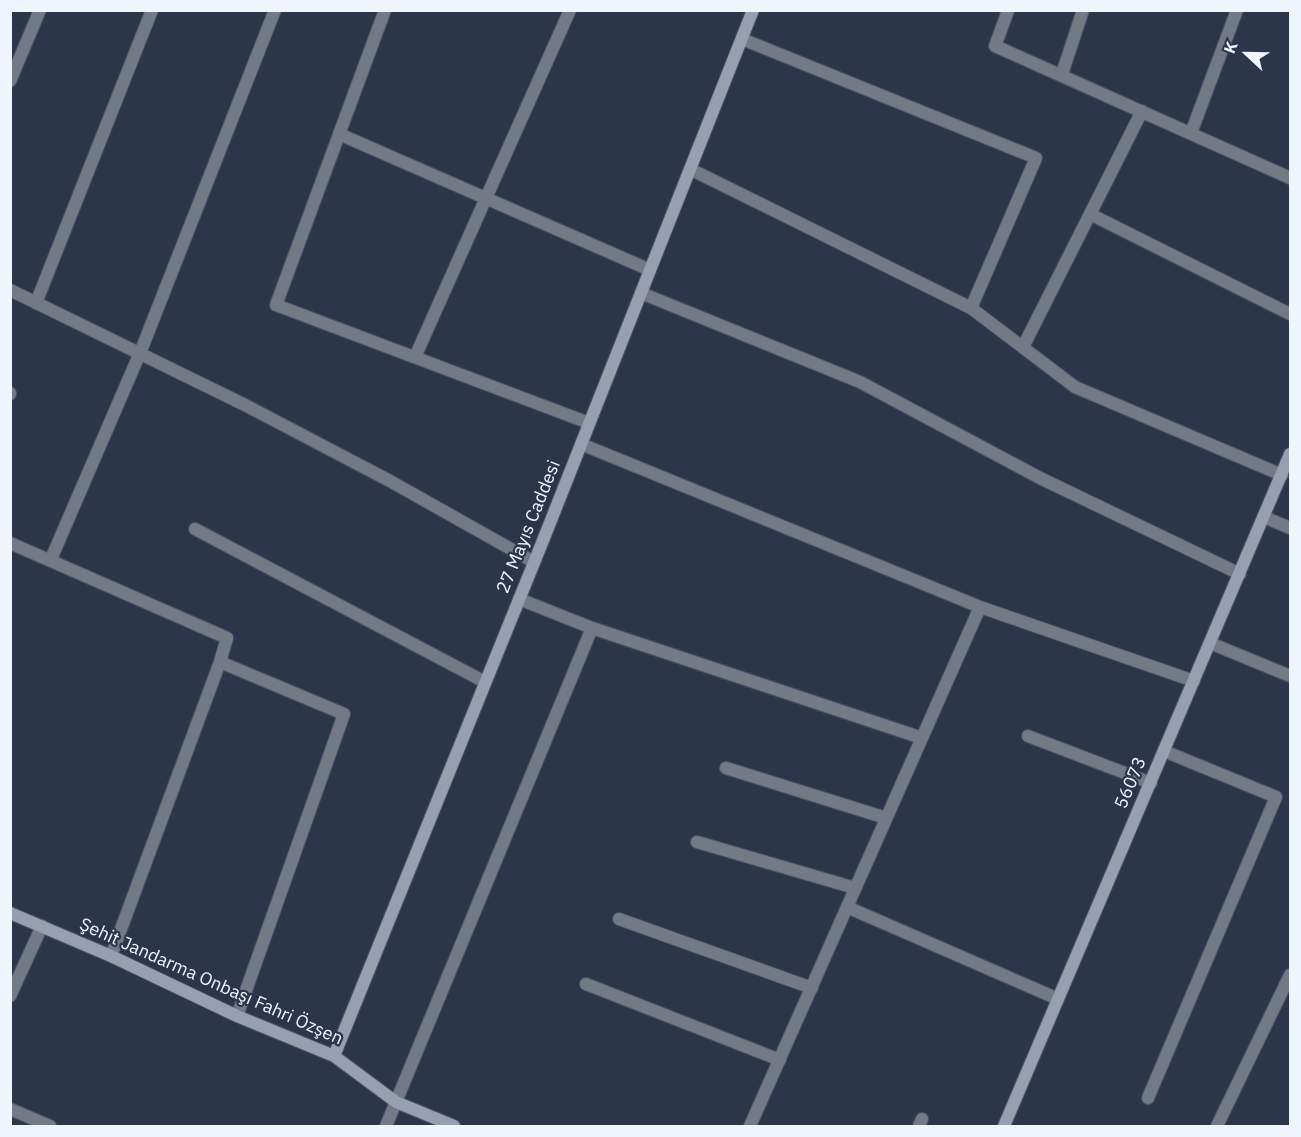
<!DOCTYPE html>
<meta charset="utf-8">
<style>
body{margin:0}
#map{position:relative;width:1301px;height:1137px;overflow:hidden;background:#2b364b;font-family:"IBM Plex Sans",sans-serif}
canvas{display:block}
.frame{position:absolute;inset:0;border:12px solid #f0f5fd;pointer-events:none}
.north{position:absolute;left:1217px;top:24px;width:60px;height:60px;-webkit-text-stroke:4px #2b364b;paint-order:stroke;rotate:292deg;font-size:16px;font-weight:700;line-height:24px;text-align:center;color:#f0f5fd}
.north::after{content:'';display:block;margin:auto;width:21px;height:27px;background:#f0f5fd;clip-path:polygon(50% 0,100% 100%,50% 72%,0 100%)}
</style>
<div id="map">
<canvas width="1301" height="1137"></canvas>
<div class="frame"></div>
<div class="north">K</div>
</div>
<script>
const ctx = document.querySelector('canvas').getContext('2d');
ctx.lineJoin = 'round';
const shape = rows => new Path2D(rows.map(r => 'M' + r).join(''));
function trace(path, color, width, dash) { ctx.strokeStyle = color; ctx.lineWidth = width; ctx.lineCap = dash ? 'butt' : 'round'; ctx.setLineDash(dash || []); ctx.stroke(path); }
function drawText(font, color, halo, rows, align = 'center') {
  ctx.font = font + ' "IBM Plex Sans",sans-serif'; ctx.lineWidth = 4.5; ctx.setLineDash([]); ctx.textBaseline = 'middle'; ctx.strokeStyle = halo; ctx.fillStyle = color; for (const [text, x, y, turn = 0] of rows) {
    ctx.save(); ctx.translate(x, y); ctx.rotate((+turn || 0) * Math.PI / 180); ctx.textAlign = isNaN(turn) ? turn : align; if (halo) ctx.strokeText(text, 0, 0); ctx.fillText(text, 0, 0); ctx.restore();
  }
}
const street = shape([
 [385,10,276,305,589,423],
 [1006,10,1008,11,995,46,1290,178],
 [742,39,1036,158,971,308],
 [1062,74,1083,10],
 [10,81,40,10],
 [1191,133,1237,10],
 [339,134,650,270],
 [690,169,971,308,1075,387,1282,475],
 [1090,214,1290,314],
 [10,290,245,405,390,481,534,562],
 [641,293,860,382,1040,478,1240,574],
 [36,303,152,10],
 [1023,347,1142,111],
 [415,357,570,10],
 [10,393,10,394],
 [581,444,980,607,1194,681],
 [1264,517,1290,528],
 [195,529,485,682],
 [10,543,227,638,220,662,111,956],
 [51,559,140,353,275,10],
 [519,599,592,628,922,738],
 [1210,643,1290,676],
 [220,662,344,714,237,1016],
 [1028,736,1151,783],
 [726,768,886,818],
 [697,842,855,888],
 [847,907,1058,999],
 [619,919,812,988],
 [586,984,780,1060],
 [10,996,42,926],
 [1148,1098,1276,797,1164,751],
 [10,1109,50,1126],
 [386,1126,592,628],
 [750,1126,980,607],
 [919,1126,922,1119],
 [1217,1126,1290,975]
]);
const secondary = shape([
 [10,913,111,956,237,1016,334,1056,396,1102,454,1126],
 [334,1056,542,543,753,10],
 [1004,1126,1290,454]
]);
trace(street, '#4b5567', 14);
trace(secondary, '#4b5567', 14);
trace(street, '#747a85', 12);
trace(secondary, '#96a0b1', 12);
drawText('18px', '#f0f5fd', '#2b364b', [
 ["27 Mayıs Caddesi",529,527,-68],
 ["56073",1131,783,-67],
 ["Şehit Jandarma Onbaşı Fahri Özşen",211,982,24]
]);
</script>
